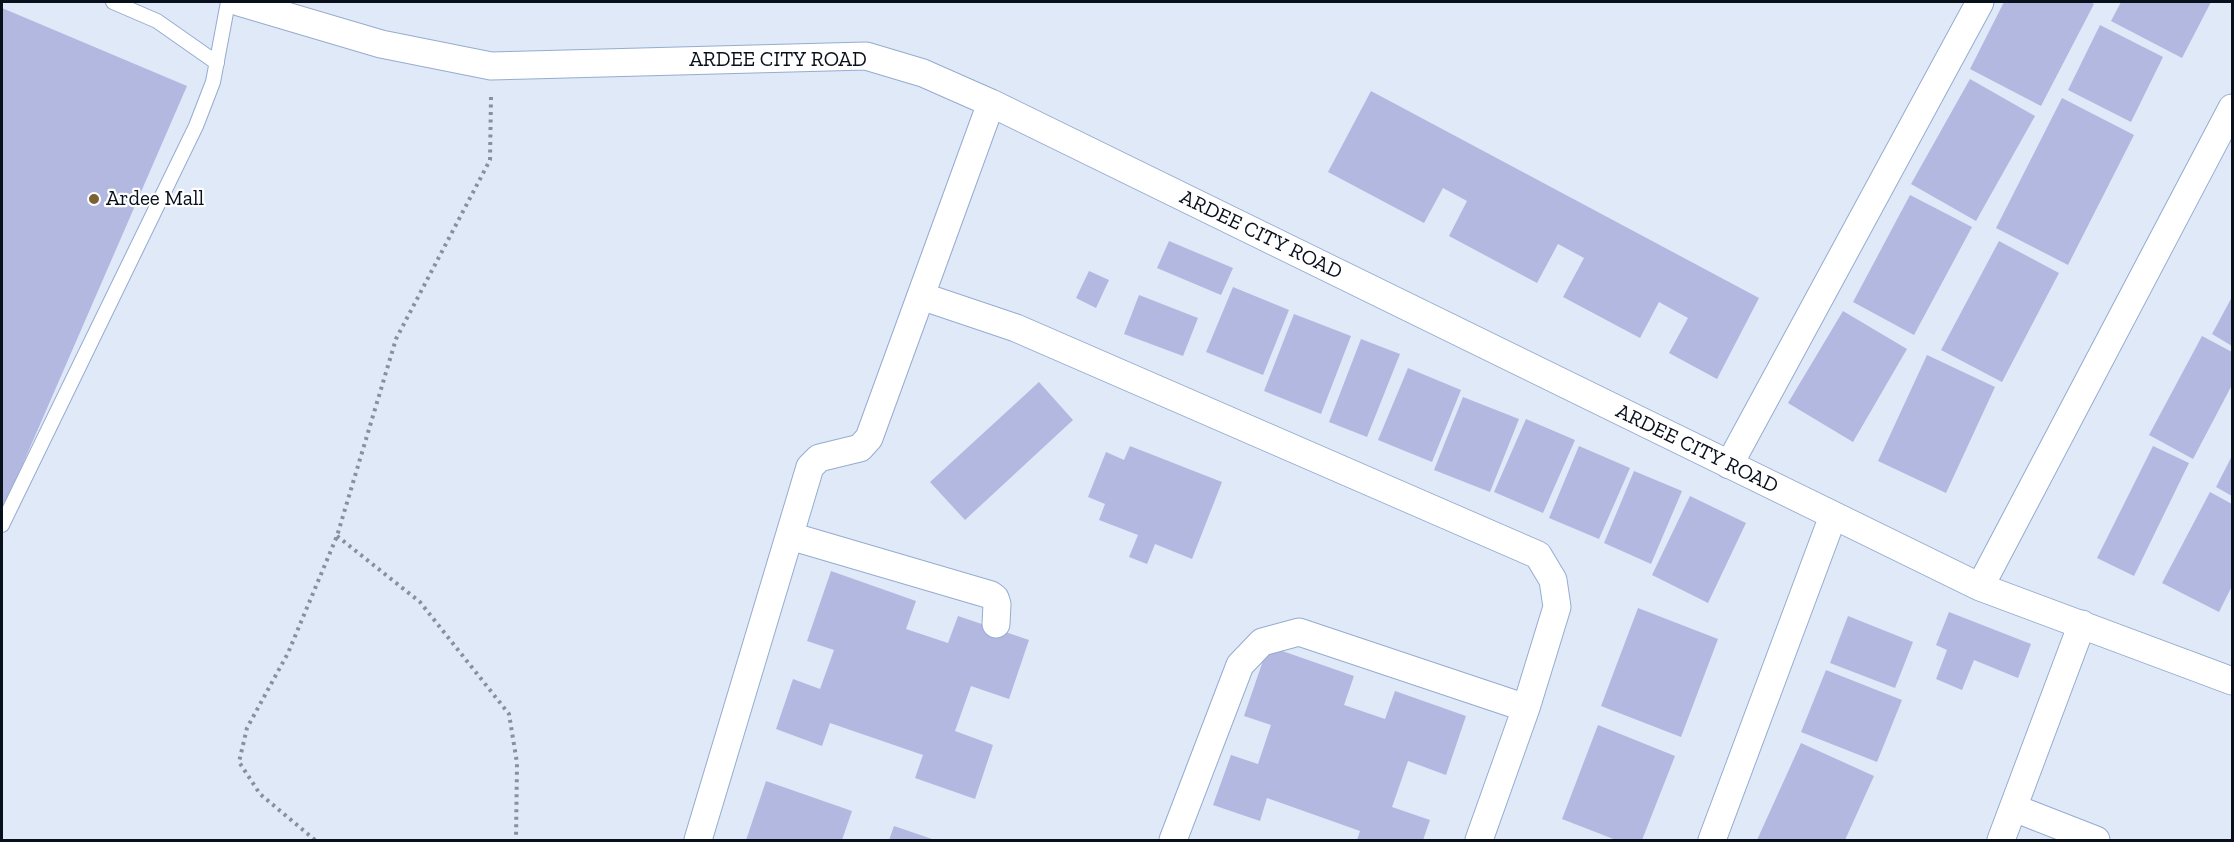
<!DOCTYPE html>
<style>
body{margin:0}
#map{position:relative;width:2234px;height:842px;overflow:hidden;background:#dfe9f8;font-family:"Zilla Slab",serif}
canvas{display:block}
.frame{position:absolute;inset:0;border:3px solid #08101c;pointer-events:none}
</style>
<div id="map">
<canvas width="2234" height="842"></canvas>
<div class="frame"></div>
</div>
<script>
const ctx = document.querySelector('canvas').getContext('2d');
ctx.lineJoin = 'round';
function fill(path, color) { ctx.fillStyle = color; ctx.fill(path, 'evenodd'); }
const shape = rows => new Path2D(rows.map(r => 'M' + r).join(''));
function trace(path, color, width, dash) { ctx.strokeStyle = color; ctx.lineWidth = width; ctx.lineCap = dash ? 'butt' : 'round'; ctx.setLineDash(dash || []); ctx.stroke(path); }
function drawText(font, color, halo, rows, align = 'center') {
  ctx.font = font + ' "Zilla Slab",serif'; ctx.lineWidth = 4.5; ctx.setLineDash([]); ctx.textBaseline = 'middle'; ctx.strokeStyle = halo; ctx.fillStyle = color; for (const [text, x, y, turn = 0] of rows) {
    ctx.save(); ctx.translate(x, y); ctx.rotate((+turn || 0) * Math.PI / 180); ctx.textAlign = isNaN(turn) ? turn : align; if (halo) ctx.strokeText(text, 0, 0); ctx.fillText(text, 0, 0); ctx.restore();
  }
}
fill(shape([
 [2004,2,2090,2,2094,4,2041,106,1970,69],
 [2121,2,2211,2,2182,58,2111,21],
 [2,8,187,86,2,512],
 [2100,25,2163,57,2131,122,2068,90],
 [1970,79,2035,116,1976,221,1911,184],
 [1371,91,1759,298,1717,379,1669,353,1688,318,1659,302,1640,338,1563,297,1584,258,1558,244,1537,283,1449,236,1467,201,1443,188,1424,223,1328,172],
 [2062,98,2134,135,2068,265,1996,228],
 [1910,195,1972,227,1914,335,1853,302],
 [1169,241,1233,268,1221,295,1157,268],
 [1999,241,2059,273,2002,382,1941,350],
 [1089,271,1109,280,1096,308,1076,298],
 [1233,287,1289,310,1263,375,1206,352],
 [1139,295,1198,318,1183,356,1124,334],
 [2232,297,2232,346,2212,334],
 [1843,311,1907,349,1853,442,1788,403],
 [1294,314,1351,336,1321,414,1264,391],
 [2202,336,2232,352,2232,385,2193,459,2149,435],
 [1361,339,1400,354,1367,437,1329,422],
 [1927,355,1995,387,1946,493,1878,461],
 [1408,368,1461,390,1432,462,1378,440],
 [1039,382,1073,420,965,520,930,482],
 [1463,397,1519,419,1490,492,1434,470],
 [1526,419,1575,440,1543,513,1494,492],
 [1130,446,1222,482,1192,559,1155,544,1147,564,1129,557,1138,535,1099,520,1105,504,1088,497,1106,452,1124,460],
 [1579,446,1630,468,1599,539,1549,518],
 [2153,446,2189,463,2134,576,2097,558],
 [2232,456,2232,496,2216,487],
 [1634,471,1682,491,1651,564,1604,543],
 [2210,492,2232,504,2232,586,2219,612,2162,583],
 [1690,496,1746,523,1708,603,1652,575],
 [831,571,916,601,906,629,948,643,958,616,1029,640,1009,699,971,686,955,731,993,745,975,799,915,778,923,755,830,723,822,746,776,729,793,679,820,689,834,650,807,641],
 [1638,608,1718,639,1681,737,1601,706],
 [1949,612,2031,644,2018,678,1974,660,1962,690,1936,679,1947,650,1936,645],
 [1848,616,1913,642,1895,688,1830,663],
 [1268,646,1354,676,1344,705,1385,719,1395,691,1466,716,1446,775,1408,761,1392,807,1430,820,1423,840,1357,840,1360,831,1267,798,1260,821,1213,805,1231,755,1258,764,1271,725,1244,716],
 [1826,670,1902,700,1877,762,1801,732],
 [1598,725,1675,756,1642,840,1616,840,1562,819],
 [1801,743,1874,776,1845,840,1757,840],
 [766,781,852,811,842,840,746,840],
 [894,826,935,840,889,840]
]), '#b3b8e1');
const lane = shape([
 [113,2,157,21,217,63],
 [2,525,196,126,213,82,228,2]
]);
const street = shape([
 [239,2,381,44,491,66,866,56,923,73,991,103,1980,587,2232,681],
 [921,296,1016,328,1538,555,1553,580,1557,607,1526,708,1479,840],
 [1729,465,1980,2],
 [790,536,991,595,995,598,997,604,996,624],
 [1980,587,2232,108],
 [2014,808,2096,840],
 [698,840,810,467,819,458,860,448,869,438,991,103],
 [1173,840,1240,665,1262,642,1299,632,1526,708],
 [1712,840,1833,516],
 [2001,840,2082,624]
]);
trace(lane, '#95acd0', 16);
trace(street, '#95acd0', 29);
trace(shape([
 [337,536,420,602,509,714,517,763,516,840],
 [315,840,260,794,239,762,247,728,288,653,337,536,396,339,490,160,491,97]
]), '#87909e', 4, [3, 4.5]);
trace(lane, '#fff', 14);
trace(street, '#fff', 27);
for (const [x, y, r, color] of [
 [94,199,6,"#7c6133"]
]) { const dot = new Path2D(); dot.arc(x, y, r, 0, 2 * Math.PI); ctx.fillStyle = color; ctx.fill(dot); trace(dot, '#fff', 2); }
drawText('21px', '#08101c', '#fff', [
 ["ARDEE CITY ROAD",778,60],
 ["ARDEE CITY ROAD",1261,235,26],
 ["ARDEE CITY ROAD",1697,449,26]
]);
drawText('21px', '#08101c', '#fff', [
 ["Ardee Mall",106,199]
], 'left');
</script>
